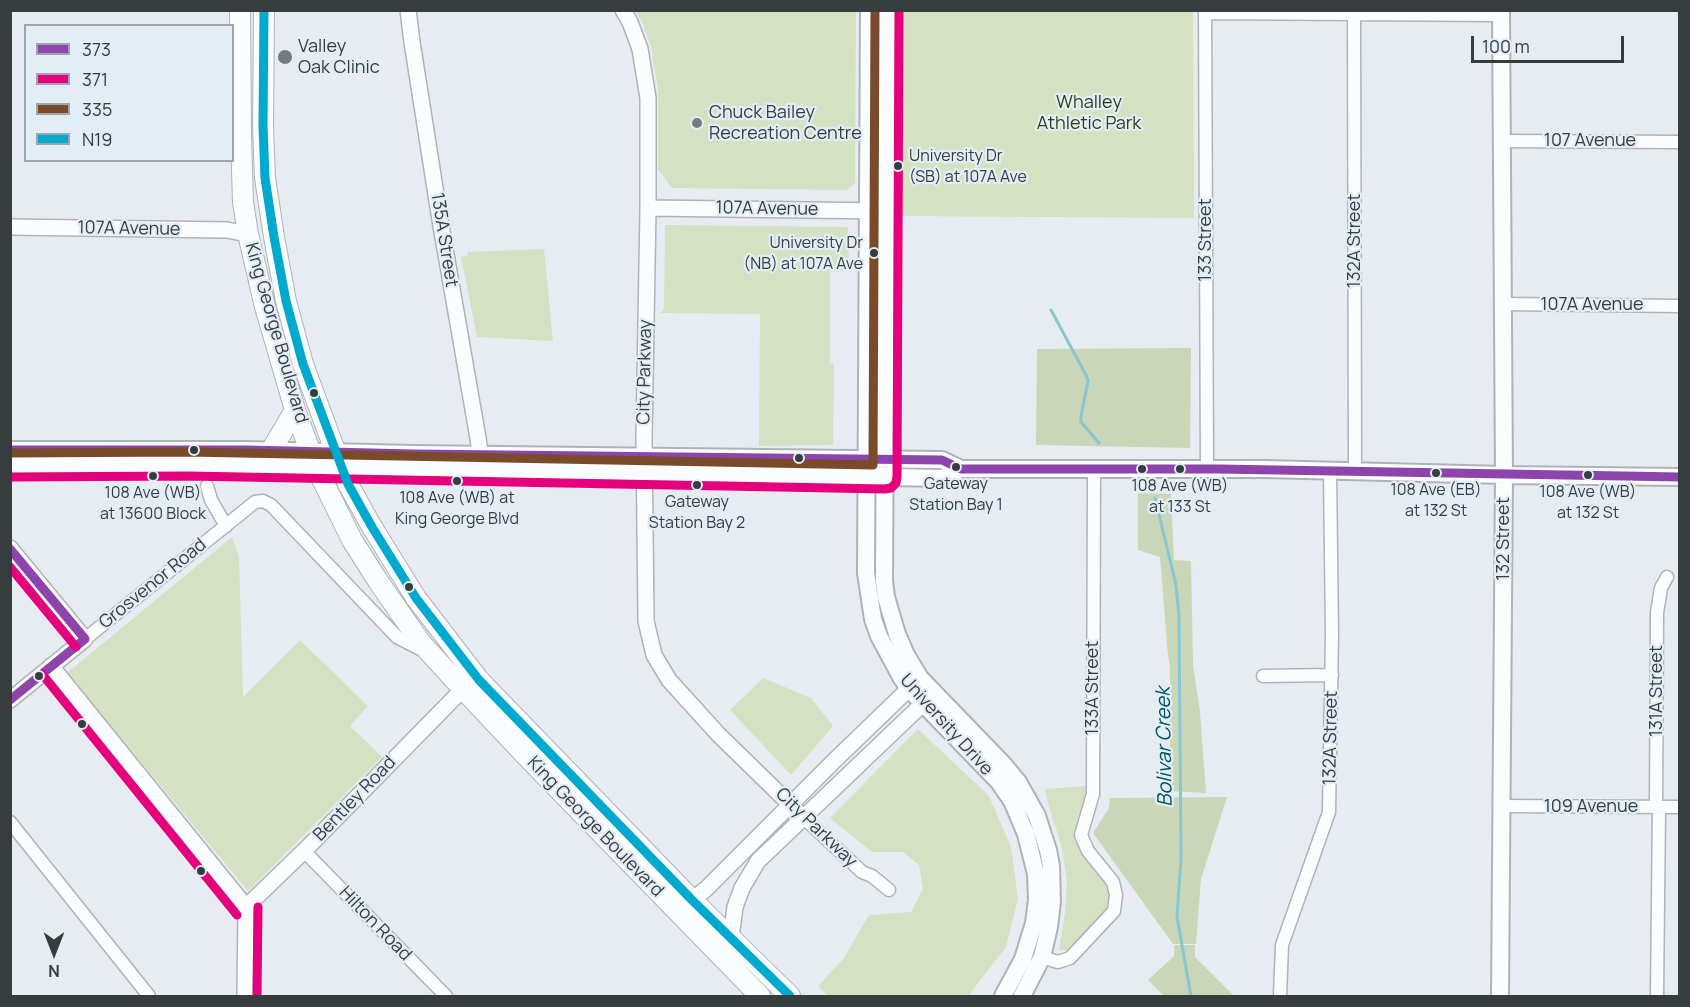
<!DOCTYPE html>
<style>
body{margin:0}
#map{position:relative;width:1690px;height:1007px;overflow:hidden;background:#e7ecf2;font-family:Manrope,sans-serif}
canvas{display:block}
.frame{position:absolute;inset:0;border:12px solid #373c3f;pointer-events:none}
.legend{position:absolute;left:24px;top:24px;width:210px;height:138px;box-sizing:border-box;background:#e2edf6;border:2px solid #9ea6ad;margin:0;padding:8px 10px;list-style:none;font-size:18px;color:#373c3f}
.legend li{display:flex;align-items:center;gap:12px;height:30px}
.legend b{width:30px;border:2px solid #9ea6ad}
.north{position:absolute;left:24px;top:923px;width:60px;height:60px;-webkit-text-stroke:4px #e2edf6;paint-order:stroke;rotate:180deg;font-size:16px;font-weight:700;line-height:24px;text-align:center;color:#373c3f}
.north::after{content:'';display:block;margin:auto;width:21px;height:27px;background:#373c3f;clip-path:polygon(50% 0,100% 100%,50% 72%,0 100%)}
.scale{position:absolute;left:1471px;top:36px;width:153px;height:27px;box-sizing:border-box;border:3px solid #373c3f;border-top:0;padding-left:8px;font-size:18px;line-height:21px;white-space:nowrap;color:#373c3f;-webkit-text-stroke:4px #e2edf6;paint-order:stroke}
</style>
<div id="map">
<canvas width="1690" height="1007"></canvas>
<div class="frame"></div>
<ul class="legend">
<li><b style="height:8px;background:#8e44ad"></b>373</li>
<li><b style="height:8px;background:#e5007d"></b>371</li>
<li><b style="height:8px;background:#7a4b2a"></b>335</li>
<li><b style="height:8px;background:#00a9ce"></b>N19</li>
</ul>
<div class="north">N</div>
<div class="scale">100 m</div>
</div>
<script>
const ctx = document.querySelector('canvas').getContext('2d');
ctx.lineJoin = 'round';
function fill(path, color) { ctx.fillStyle = color; ctx.fill(path, 'evenodd'); }
const shape = rows => new Path2D(rows.map(r => 'M' + r).join(''));
function trace(path, color, width, dash) { ctx.strokeStyle = color; ctx.lineWidth = width; ctx.lineCap = dash ? 'butt' : 'round'; ctx.setLineDash(dash || []); ctx.stroke(path); }
function drawText(font, color, halo, rows, align = 'center') {
  ctx.font = font + ' Manrope,sans-serif'; ctx.lineWidth = 4.5; ctx.setLineDash([]); ctx.textBaseline = 'middle'; ctx.strokeStyle = halo; ctx.fillStyle = color; for (const [text, x, y, turn = 0] of rows) {
    ctx.save(); ctx.translate(x, y); ctx.rotate((+turn || 0) * Math.PI / 180); ctx.textAlign = isNaN(turn) ? turn : align; if (halo) ctx.strokeText(text, 0, 0); ctx.fillText(text, 0, 0); ctx.restore();
  }
}
fill(shape([
 [636,11,856,11,855,183,847,190,672,188,658,169,658,89,651,47,642,22],
 [899,11,1193,11,1194,218,898,216],
 [665,225,848,227,849,271,830,272,830,363,834,364,833,445,759,446,760,314,661,313,664,308],
 [544,249,553,341,477,337,461,256,468,256,467,252],
 [232,537,239,557,243,697,300,640,368,706,350,726,382,757,248,891,67,673],
 [763,678,811,698,833,726,791,775,730,710],
 [918,729,989,796,1011,847,1018,899,1006,947,968,996,828,996,818,986,844,958,869,915,911,912,923,889,919,865,903,852,872,852,830,818],
 [1085,786,1088,790,1077,820,1074,840,1112,890,1110,910,1070,950,1059,950,1065,913,1067,881,1061,844,1049,807,1045,789]
]), '#d4e1c2');
fill(shape([
 [1191,348,1190,448,1036,445,1037,349],
 [1138,493,1171,494,1174,560,1191,561,1193,665,1200,712,1206,793,1170,791,1170,667,1168,656,1160,557,1138,550],
 [1227,797,1201,879,1196,944,1173,944,1093,833,1109,808,1110,798],
 [1174,945,1195,945,1195,957,1234,996,1164,996,1148,980,1174,956]
]), '#c9d7b8');
trace(shape([
 [1051,310,1086,375,1088,381,1081,416,1081,422,1099,443],
 [1155,498,1176,585,1179,616,1181,858,1177,917,1191,996]
]), '#88c6d0', 3);
const minor = shape([
 [1205,10,1207,469],
 [1354,10,1355,471],
 [1205,13,1501,15],
 [1502,141,1680,142],
 [1504,304,1680,306],
 [207,486,211,500,226,526],
 [85,639,255,502,263,501,271,505,397,637,424,651],
 [1263,676,1332,675],
 [1502,806,1680,807],
 [1656,807,1657,613,1661,588,1667,577],
 [804,818,862,872,872,876,889,890],
 [10,822,149,996],
 [304,851,446,996],
 [1042,957,1058,962,1070,958,1114,911,1116,895,1113,882,1088,851,1081,835,1093,794,1094,469],
 [1280,996,1282,945,1329,812,1332,634,1330,471],
 [1657,996,1659,807]
]);
const tertiary = shape([
 [408,10,412,42,440,220,478,438,482,467],
 [623,10,630,22,640,49,648,98,648,208,644,438,646,621,654,655,669,680,718,734,804,818],
 [648,208,886,211],
 [10,227,227,230,248,234],
 [10,548,85,639,10,700],
 [51,666,246,907],
 [692,900,706,889,835,760,918,680],
 [246,907,304,851,463,689],
 [731,937,735,907,742,888,758,861,931,696],
 [245,996,246,907]
]);
const secondary = shape([
 [869,10,866,573,869,593,873,619,879,636,901,677,909,689,999,782,1012,801,1026,834,1036,874,1037,900,1034,923,1023,959,1003,996],
 [887,10,884,581,886,597,897,634,906,655,920,678,1004,765,1018,782,1037,816,1048,850,1051,866,1052,901,1049,927,1042,957,1022,996],
 [10,450,246,450,413,454,942,460,961,469],
 [10,465,188,464,943,478,961,469,1265,469,1504,475,1680,477],
 [1500,996,1504,475,1501,10]
]);
const primary = shape([
 [240,10,241,137,243,202,248,234,265,307,295,410,316,467,352,540,378,581,421,643,463,689,527,757,760,996],
 [264,10,263,126,265,178,274,237,286,301,303,364,341,467,348,484,372,527,416,598,479,680,692,900,790,996],
 [271,451,295,410]
]);
trace(minor, '#afb3b7', 15);
trace(tertiary, '#afb3b7', 18);
trace(secondary, '#afb3b7', 20);
trace(primary, '#afb3b7', 22);
trace(minor, '#fbfcfd', 12);
trace(tertiary, '#fbfcfd', 15);
trace(secondary, '#fbfcfd', 16);
trace(primary, '#fbfcfd', 20);
trace(shape([
 [10,450,246,450,413,454,942,460,961,469,1219,469,1680,477],
 [10,549,85,639],
 [10,700,85,639]
]), '#8e44ad', 9);
trace(shape([
 [10,477,188,476,885,489,891,488,896,483,897,477,899,10],
 [10,567,76,647],
 [42,674,237,915],
 [257,996,258,907]
]), '#e5007d', 9);
trace(shape([
 [10,453,188,452,873,465,875,10]
]), '#7a4b2a', 9);
trace(shape([
 [264,10,263,126,265,178,274,237,286,301,303,364,348,484,372,527,416,598,479,680,692,900,790,996]
]), '#00a9ce', 9);
for (const [x, y, r, color] of [
 [285,57,8,"#757a7e"],
 [697,123,6,"#757a7e"],
 [898,166,5,"#373c3f"],
 [874,253,5,"#373c3f"],
 [314,393,5,"#373c3f"],
 [194,450,5,"#373c3f"],
 [799,458,5,"#373c3f"],
 [956,467,5,"#373c3f"],
 [1142,469,5,"#373c3f"],
 [1180,469,5,"#373c3f"],
 [1436,473,5,"#373c3f"],
 [1588,475,5,"#373c3f"],
 [153,476,5,"#373c3f"],
 [457,481,5,"#373c3f"],
 [697,485,5,"#373c3f"],
 [409,587,5,"#373c3f"],
 [39,676,5,"#373c3f"],
 [82,724,5,"#373c3f"],
 [201,871,5,"#373c3f"]
]) { const dot = new Path2D(); dot.arc(x, y, r, 0, 2 * Math.PI); ctx.fillStyle = color; ctx.fill(dot); trace(dot, '#e2edf6', 2); }
drawText('16px', '#373c3f', '#e2edf6', [
 ["University Dr",909,157,"left"],
 ["(SB) at 107A Ave",909,178,"left"],
 ["University Dr",863,244,"right"],
 ["(NB) at 107A Ave",863,265,"right"],
 ["Gateway",956,485],
 ["Station Bay 1",956,506],
 ["108 Ave (WB)",1180,487],
 ["at 133 St",1180,508],
 ["108 Ave (EB)",1436,491],
 ["at 132 St",1436,512],
 ["108 Ave (WB)",1588,493],
 ["at 132 St",1588,514],
 ["108 Ave (WB)",153,494],
 ["at 13600 Block",153,515],
 ["108 Ave (WB) at",457,499],
 ["King George Blvd",457,520],
 ["Gateway",697,503],
 ["Station Bay 2",697,524]
]);
drawText('18px', '#373c3f', '#e2edf6', [
 ["Valley",298,47],
 ["Oak Clinic",298,68],
 ["Chuck Bailey",709,113],
 ["Recreation Centre",709,134]
], 'left');
drawText('18px', '#323e11', '#e2edf6', [
 ["Whalley",1089,103],
 ["Athletic Park",1089,124]
]);
drawText('18px', '#373c3f', '#e2edf6', [
 ["107 Avenue",1590,141],
 ["107A Avenue",767,209,1],
 ["107A Avenue",129,229,1],
 ["135A Street",444,240,81],
 ["133 Street",1206,240,-90],
 ["132A Street",1355,241,-90],
 ["107A Avenue",1592,305],
 ["King George Boulevard",276,333,74],
 ["City Parkway",645,372,-89],
 ["132 Street",1504,539,-90],
 ["Grosvenor Road",153,584,-39],
 ["133A Street",1093,688,-90],
 ["131A Street",1657,691,-90],
 ["University Drive",946,725,48],
 ["132A Street",1331,738,-89],
 ["Bentley Road",355,799,-46],
 ["109 Avenue",1591,807],
 ["King George Boulevard",595,827,46],
 ["City Parkway",816,828,44],
 ["Hilton Road",375,924,46]
]);
drawText('italic 20px', '#00515a', '#e2edf6', [
 ["Bolivar Creek",1165,747,-91]
]);
</script>
